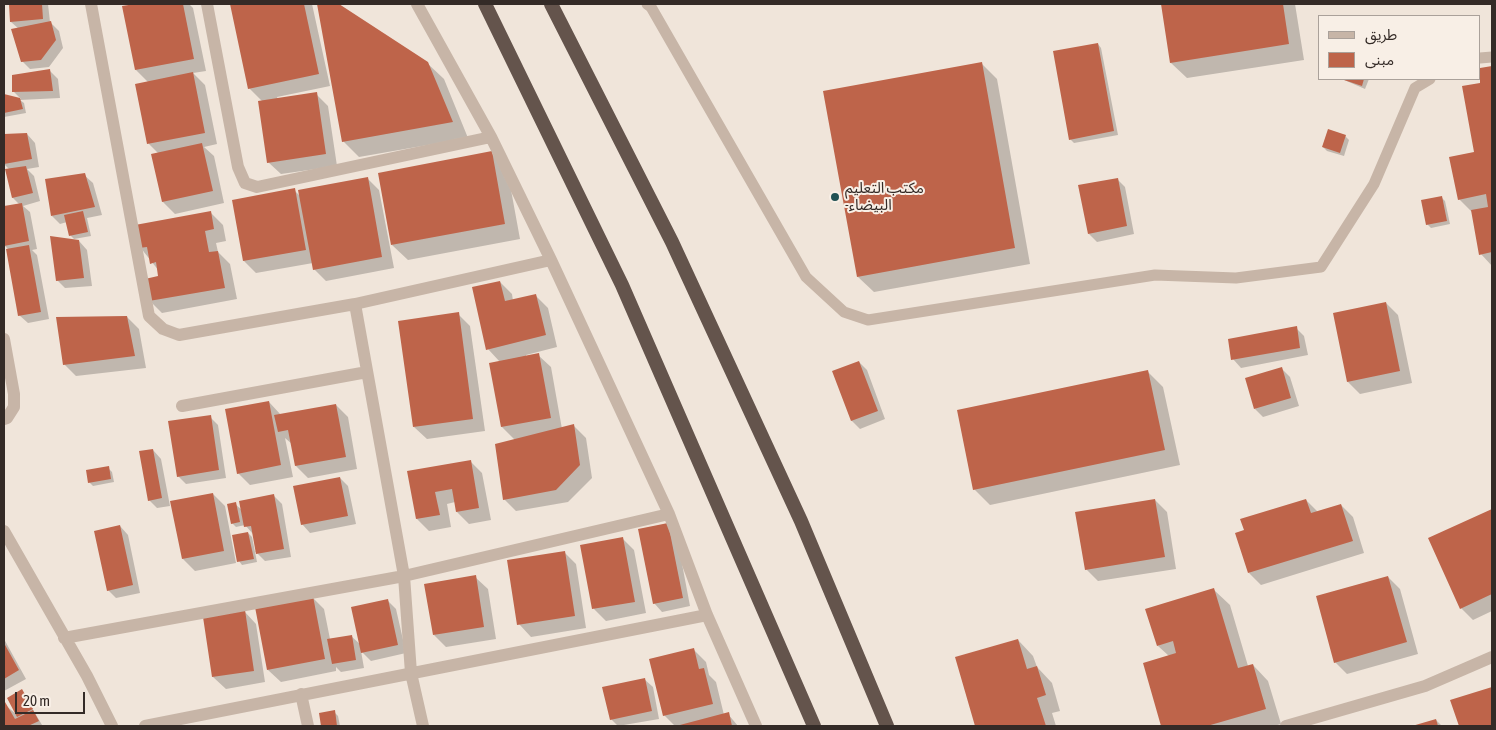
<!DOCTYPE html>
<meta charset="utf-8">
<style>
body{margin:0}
#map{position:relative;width:1496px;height:730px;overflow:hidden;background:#f0e5da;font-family:"Asap Condensed","Noto Sans Arabic",sans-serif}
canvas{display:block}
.frame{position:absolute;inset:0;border:5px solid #342b27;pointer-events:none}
.legend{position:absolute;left:1318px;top:15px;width:162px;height:65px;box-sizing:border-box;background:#f8efe6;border:1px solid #aaa19a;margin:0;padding:6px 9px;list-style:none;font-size:15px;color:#342b27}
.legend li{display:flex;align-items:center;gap:10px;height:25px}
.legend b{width:25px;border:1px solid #aaa19a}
.scale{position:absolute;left:15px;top:692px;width:70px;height:22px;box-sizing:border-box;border:2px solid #342b27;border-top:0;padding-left:6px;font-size:15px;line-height:18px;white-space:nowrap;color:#342b27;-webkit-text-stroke:4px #f8efe6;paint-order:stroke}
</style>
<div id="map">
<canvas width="1496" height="730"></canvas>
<div class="frame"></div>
<ul class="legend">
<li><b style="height:6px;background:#c7b5a7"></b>طريق</li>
<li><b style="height:14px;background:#be644a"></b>مبنى</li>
</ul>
<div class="scale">20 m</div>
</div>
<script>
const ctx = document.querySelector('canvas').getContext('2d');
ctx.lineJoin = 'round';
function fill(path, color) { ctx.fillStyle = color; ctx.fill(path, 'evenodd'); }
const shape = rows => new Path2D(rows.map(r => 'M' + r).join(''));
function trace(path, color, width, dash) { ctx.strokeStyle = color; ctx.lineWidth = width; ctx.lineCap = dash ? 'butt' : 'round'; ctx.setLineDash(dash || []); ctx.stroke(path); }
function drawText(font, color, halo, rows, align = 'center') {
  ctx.font = font + ' "Asap Condensed","Noto Sans Arabic",sans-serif'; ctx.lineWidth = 4; ctx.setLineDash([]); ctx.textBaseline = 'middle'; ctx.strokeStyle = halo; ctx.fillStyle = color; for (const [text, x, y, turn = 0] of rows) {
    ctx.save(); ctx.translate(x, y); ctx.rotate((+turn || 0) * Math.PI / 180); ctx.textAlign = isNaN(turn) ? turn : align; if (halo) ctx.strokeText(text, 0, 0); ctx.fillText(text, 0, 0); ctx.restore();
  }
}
fill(shape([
 [10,4,48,4,50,22,59,31,63,48,49,67,30,69,22,61,19,29,11,22],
 [141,4,189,4,193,8,206,71,193,73,205,85,217,144,204,147,214,156,224,203,175,214,163,202,158,153,149,144,137,85,148,82,136,70,124,7],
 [312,4,330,86,277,97,278,99,316,94,328,106,337,166,281,174,268,162,262,101,249,88,231,5],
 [319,4,336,4,427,63,444,79,468,138,359,157,343,141],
 [1162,4,1295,4,1304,60,1187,78,1171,63],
 [1098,44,1101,48,1118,135,1074,143,1070,139],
 [981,63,997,79,1030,264,874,292,858,277],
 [1492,67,1492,266,1481,254,1473,213,1459,199,1476,153,1481,84,1480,70],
 [50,71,58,79,60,98,20,100,24,103,26,113,4,117,4,95,21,99,13,91],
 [1342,79,1369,79,1365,89],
 [27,134,35,143,39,167,27,169,34,176,40,201,23,206,30,212,37,249,32,250,37,255,49,319,28,323,19,315,8,249,4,245,4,207,19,204,13,198,7,170,10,170,4,164,4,135],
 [1345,136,1349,140,1344,156,1327,151,1323,147],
 [491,153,507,168,520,239,408,260,392,245],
 [84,175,93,183,102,215,87,218,91,236,74,239,70,235,67,222,60,224,52,216],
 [367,178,379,190,394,268,326,281,314,269,313,263,256,273,244,261,234,201,294,190,300,196],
 [1117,179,1125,187,1134,234,1097,242,1089,234],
 [1442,198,1445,201,1450,224,1431,228,1427,224],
 [211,213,223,225,226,241,216,243,218,252,230,264,237,299,162,313,150,301,160,277,159,271,140,247],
 [79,241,87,250,92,286,65,288,57,280],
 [500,282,512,294,513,301,536,296,548,308,557,347,526,355,526,357,538,355,551,367,562,429,574,426,586,438,592,478,568,502,516,511,504,499,515,440,502,427,500,362,488,349],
 [1386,303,1398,315,1412,383,1360,394,1348,382,1334,314],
 [458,314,470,326,485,431,427,439,414,427],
 [127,317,139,329,146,368,76,376,64,364],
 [1296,328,1304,336,1308,355,1241,368,1233,359],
 [859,362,867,370,885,419,860,429,852,421,834,372],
 [1282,369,1290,377,1299,406,1263,417,1255,409],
 [1148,372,1163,387,1180,465,990,505,974,489],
 [269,402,281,415,336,405,348,417,357,469,308,478,296,466,292,444,285,438,293,477,250,485,238,473],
 [210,417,218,425,226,478,186,484,178,476],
 [153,450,161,459,170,506,157,508,149,500],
 [470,461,482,473,491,520,469,524,457,512,455,502,447,504,451,527,429,531,417,519,409,472],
 [108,468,112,472,114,482,93,486,89,482],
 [340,478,348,486,356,524,310,533,302,524],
 [213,494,225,506,236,563,195,571,183,559],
 [274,496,282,504,291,557,265,561,255,551,257,551,253,534,245,525,236,527,232,523,235,504,242,510],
 [1155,500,1167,512,1176,569,1098,581,1086,569],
 [1306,500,1318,512,1341,505,1353,517,1364,553,1261,585,1249,573],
 [1492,511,1492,611,1473,620,1461,608,1430,539],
 [667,524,676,532,690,606,662,612,654,603],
 [120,526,128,535,140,593,116,598,108,590],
 [248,533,252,537,257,562,242,565,239,561],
 [622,538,634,550,646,613,606,621,594,609,582,546],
 [564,552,576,564,586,628,531,637,519,624],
 [475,577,488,589,496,639,446,647,434,635],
 [1388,577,1400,589,1418,654,1347,674,1335,662],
 [1214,590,1230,605,1248,666,1253,665,1268,681,1281,724,1274,726,1163,726,1144,664,1169,656,1158,646],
 [312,597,324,609,330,639,351,636,361,645,388,601,396,609,406,653,371,661,361,651,364,668,341,672,336,667,336,671,281,682,268,670],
 [244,611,256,624,265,682,226,689,213,677],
 [4,639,26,679,4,691],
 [1018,640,1033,656,1037,667,1052,683,1060,711,1052,713,1056,726,976,726,956,658],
 [694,650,706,662,709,675,716,682,724,715,728,714,738,726,675,726,664,715],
 [644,679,653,687,659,719,618,726,611,719],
 [1492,688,1492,726,1460,726,1452,701],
 [22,691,42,725,4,726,4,704,16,714],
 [334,712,338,716,340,726,323,726,320,714],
 [1436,720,1442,726,1415,726]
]), '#0003');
fill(shape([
 [9,4,42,4,43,19,10,22],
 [135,4,183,4,194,59,135,70,122,6],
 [230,4,304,4,319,74,248,89],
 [317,4,339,4,428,62,453,122,342,142],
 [1161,4,1283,4,1289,44,1170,63],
 [51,21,56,40,41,60,21,62,11,29],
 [1098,43,1114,131,1069,140,1053,51],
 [982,62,1015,248,857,277,823,91],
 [1492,66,1492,252,1479,255,1471,210,1488,207,1486,194,1458,200,1449,157,1474,152,1462,86,1480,83,1480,68],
 [50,69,53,91,12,92,12,75],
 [193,72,205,133,147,144,135,84],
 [1341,79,1364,79,1362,86],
 [317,92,326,154,267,163,258,101],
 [4,94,20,98,23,109,4,113],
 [1328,129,1346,135,1340,153,1322,147],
 [27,133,32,159,4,164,4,134],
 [202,143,213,191,162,202,151,154],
 [492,151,505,224,391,245,378,173],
 [26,166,33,193,12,198,5,169],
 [85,173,95,207,51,216,45,179],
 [368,177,382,257,313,270,298,190],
 [1118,178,1127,226,1088,234,1078,185],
 [295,188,306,250,243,261,232,200],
 [1442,196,1447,221,1426,225,1421,200],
 [22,203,29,241,4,246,4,206],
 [83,211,88,232,69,236,64,215],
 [211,211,214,229,205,231,209,252,218,251,225,288,149,301,145,279,158,276,156,262,150,264,147,247,139,248,135,225],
 [50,236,79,240,84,278,56,281],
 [29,245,41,312,18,316,6,249],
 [500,281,505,301,536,294,546,335,486,350,472,287],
 [1386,302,1400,371,1347,382,1333,313],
 [459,312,473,419,413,427,398,321],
 [127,316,135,356,63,365,56,317],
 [1297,326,1300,348,1231,360,1228,339],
 [539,353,551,418,501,427,489,363],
 [859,361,878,411,851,421,832,371],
 [1282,367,1291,398,1254,409,1245,378],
 [1148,370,1165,450,973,490,957,410],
 [269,401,281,465,237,474,225,409],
 [336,404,346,457,295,466,288,430,278,432,274,415],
 [211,415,219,470,177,477,168,421],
 [574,424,580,465,556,490,503,500,495,444],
 [153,449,162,498,148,501,139,451],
 [471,460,479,508,456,512,452,489,435,492,440,515,416,519,407,471],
 [109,466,111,479,88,483,86,470],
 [340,477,348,516,301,525,293,486],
 [213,493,224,551,182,559,170,501],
 [274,494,284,549,256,554,251,526,244,527,239,501],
 [1155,499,1165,557,1085,570,1075,512],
 [1306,499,1311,513,1341,504,1353,541,1248,573,1235,533,1244,530,1240,519],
 [236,502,240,522,231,524,227,504],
 [1492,509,1492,594,1460,609,1428,538],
 [668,523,683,598,653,604,638,529],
 [120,525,133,585,107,591,94,531],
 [248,532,254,559,237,562,232,535],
 [623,537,635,602,592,609,580,545],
 [565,551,575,616,517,625,507,560],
 [476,575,484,627,433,635,424,584],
 [1388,576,1407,642,1334,663,1316,596],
 [1214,588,1238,668,1253,664,1266,709,1207,726,1161,726,1143,663,1176,653,1173,641,1157,646,1145,609],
 [313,596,325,659,267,670,255,607],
 [388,599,398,645,361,653,351,607],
 [245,610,254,671,212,677,203,617],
 [352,635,356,660,332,664,327,639],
 [1018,639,1027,669,1037,666,1046,695,1037,698,1046,726,975,726,955,657],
 [4,643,19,670,4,679],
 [694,648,699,669,704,668,713,704,663,716,649,659],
 [645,678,652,711,610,720,602,687],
 [1492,687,1492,726,1459,726,1450,700],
 [22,689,33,709,17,717,7,698],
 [5,702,15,719,33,710,39,721,28,726,4,726],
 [335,710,337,726,321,726,319,713],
 [729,712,732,726,676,726],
 [1436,719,1438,726,1412,726]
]), '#be644a');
trace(shape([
 [647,4,651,7,806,277,844,312,868,320,1155,275,1236,278,1321,267,1374,184,1415,88,1430,79],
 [1480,58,1492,57]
]), '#c7b5a7', 11);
trace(shape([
 [91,4,149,316,163,329,179,335,355,304,551,260],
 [207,4,238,167,245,183,257,187,491,137],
 [417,4,491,137,551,260,669,514,707,615,756,726],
 [355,304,404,576,411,673,423,726],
 [4,339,14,394,14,407,7,418,4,419],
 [182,406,367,372],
 [4,531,87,676,112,726],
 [64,638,404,576,669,514],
 [301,694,308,726],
 [145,726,707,615],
 [1286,726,1425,686,1492,657]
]), '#c7b5a7', 12);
trace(shape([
 [485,4,622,285,814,726],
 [551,4,672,242,801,521,887,726]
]), '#64544c', 14);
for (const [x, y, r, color] of [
 [835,197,5,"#205052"]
]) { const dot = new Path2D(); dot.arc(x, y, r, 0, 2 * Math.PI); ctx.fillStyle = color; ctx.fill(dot); trace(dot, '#f8efe6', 2); }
drawText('15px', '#342b27', '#f8efe6', [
 ["مكتب التعليم",845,188],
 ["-البيضاء",845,205]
], 'left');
</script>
